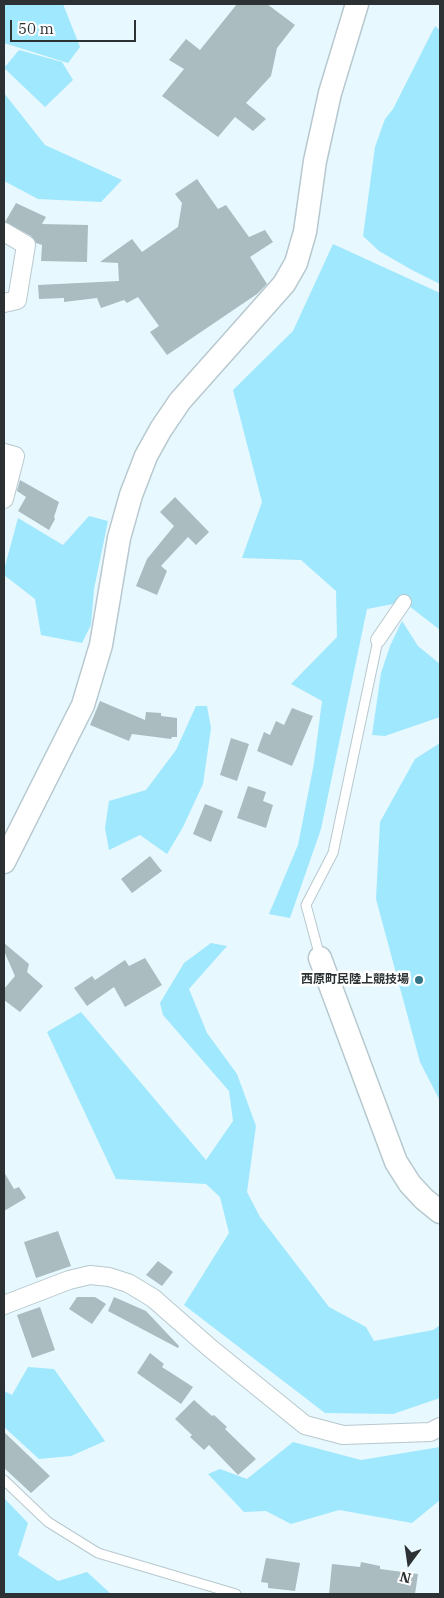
<!DOCTYPE html>
<meta charset="utf-8">
<style>
body{margin:0}
#map{position:relative;width:444px;height:1598px;overflow:hidden;background:#e7f8fe;font-family:"IBM Plex Serif",serif}
canvas{display:block}
.frame{position:absolute;inset:0;border:5px solid #2c3234;pointer-events:none}
.north{position:absolute;left:384px;top:1538px;width:50px;height:50px;-webkit-text-stroke:4px #fff;paint-order:stroke;rotate:194deg;font-size:14px;font-weight:700;line-height:20px;text-align:center;color:#2c3234}
.north::after{content:'';display:block;margin:auto;width:18px;height:22px;background:#2c3234;clip-path:polygon(50% 0,100% 100%,50% 72%,0 100%)}
.scale{position:absolute;left:10px;top:20px;width:126px;height:22px;box-sizing:border-box;border:2px solid #2c3234;border-top:0;padding-left:6px;font-size:15px;line-height:18px;white-space:nowrap;color:#2c3234;-webkit-text-stroke:4px #fff;paint-order:stroke}
</style>
<div id="map">
<canvas width="444" height="1598"></canvas>
<div class="frame"></div>
<div class="north">N</div>
<div class="scale">50 m</div>
</div>
<script>
const ctx = document.querySelector('canvas').getContext('2d');
ctx.lineJoin = 'round';
function fill(path, color) { ctx.fillStyle = color; ctx.fill(path, 'evenodd'); }
const shape = rows => new Path2D(rows.map(r => 'M' + r).join(''));
function trace(path, color, width, dash) { ctx.strokeStyle = color; ctx.lineWidth = width; ctx.lineCap = dash ? 'butt' : 'round'; ctx.setLineDash(dash || []); ctx.stroke(path); }
function drawText(font, color, halo, rows, align = 'center') {
  ctx.font = font + ' "IBM Plex Serif","Noto Sans JP",serif'; ctx.lineWidth = 5; ctx.setLineDash([]); ctx.textBaseline = 'middle'; ctx.strokeStyle = halo; ctx.fillStyle = color; for (const [text, x, y, turn = 0] of rows) {
    ctx.save(); ctx.translate(x, y); ctx.rotate((+turn || 0) * Math.PI / 180); ctx.textAlign = isNaN(turn) ? turn : align; if (halo) ctx.strokeText(text, 0, 0); ctx.fillText(text, 0, 0); ctx.restore();
  }
}
fill(shape([
 [4,4,63,4,80,47,68,63,4,43],
 [435,26,440,30,440,284,412,270,379,251,363,236,375,147,385,119,393,109],
 [19,50,62,62,73,80,45,107,4,68],
 [4,93,45,145,122,180,101,202,38,199,4,181],
 [333,244,440,293,440,630,404,602,367,609,321,829,290,918,269,914,298,845,314,763,322,701,291,684,337,637,336,591,301,560,242,558,262,502,233,390,293,331],
 [89,516,108,521,94,589,91,625,82,643,41,635,35,599,4,575,4,570,18,518,63,545],
 [402,621,418,646,440,664,440,717,385,736,372,735,381,673,390,646],
 [196,706,207,706,211,728,203,784,183,827,167,854,140,835,109,850,105,828,109,801,146,790,176,750],
 [440,743,440,1101,420,1062,376,899,380,822,415,759],
 [211,943,227,946,189,989,207,1033,237,1074,256,1126,247,1192,260,1217,329,1307,366,1327,374,1341,433,1330,440,1325,440,1398,393,1414,325,1413,184,1305,229,1233,220,1197,206,1184,116,1179,47,1032,81,1012,206,1160,233,1121,229,1091,163,1015,160,1003,184,963],
 [28,1367,54,1369,105,1441,71,1456,39,1459,4,1427,4,1391,12,1395],
 [293,1442,361,1460,440,1447,440,1500,412,1523,339,1510,291,1524,266,1511,244,1512,208,1474,220,1469,247,1479],
 [4,1498,28,1523,18,1555,58,1581,87,1572,111,1594,4,1594]
]), '#a0e8fe');
fill(shape([
 [237,4,267,4,295,25,277,48,271,76,246,103,266,119,253,131,235,117,218,137,162,96,184,69,169,60,186,39,200,50],
 [197,179,218,209,226,205,249,237,265,230,273,242,250,257,267,284,257,294,167,355,150,332,159,326,138,297,127,303,124,300,101,308,97,298,64,302,64,298,39,299,38,285,119,281,118,263,100,262,132,239,142,252,178,227,182,203,175,194],
 [16,203,46,217,42,224,88,225,87,262,41,261,42,245,36,243,31,236,5,222],
 [20,480,59,502,54,517,55,519,49,530,18,511,26,497,17,491],
 [175,497,209,532,196,545,188,537,161,566,167,571,157,595,136,586,147,559,174,526,160,512],
 [100,701,145,720,146,712,161,713,161,716,177,718,177,737,172,737,171,739,132,734,129,741,90,725],
 [292,708,313,716,292,766,257,751,264,732,270,735,276,721,284,725],
 [231,738,249,744,237,781,220,775],
 [248,786,266,792,263,801,273,805,266,828,237,818],
 [205,804,223,811,211,842,193,834],
 [150,856,162,871,132,893,121,879],
 [4,943,29,964,27,972,43,986,20,1012,4,1000,4,989,15,976,4,951],
 [145,958,162,985,125,1007,114,987,87,1006,74,988,92,976,95,980,125,960,129,966],
 [4,1172,14,1189,19,1187,26,1198,4,1211],
 [58,1231,71,1266,36,1278,24,1242],
 [158,1261,173,1272,162,1286,146,1275],
 [77,1297,95,1297,106,1304,92,1324,69,1309],
 [114,1297,146,1311,179,1346,178,1348,108,1311],
 [40,1307,55,1350,32,1358,17,1315],
 [150,1353,164,1364,162,1367,193,1387,181,1404,137,1373],
 [194,1400,212,1416,214,1415,227,1427,225,1429,256,1459,238,1475,209,1445,204,1450,190,1437,192,1435,175,1419],
 [4,1432,50,1476,31,1493,4,1468],
 [266,1558,300,1563,295,1591,268,1588,268,1583,261,1582],
 [361,1562,380,1566,380,1569,418,1574,415,1594,329,1594,332,1564,360,1567]
]), '#abbcc1');
const service = shape([
 [320,957,306,905,333,853,378,640],
 [4,1480,48,1522,98,1553,236,1594]
]);
const pedestrian = shape([
 [378,640,404,602]
]);
const minor = shape([
 [4,232,26,245,17,300,4,303],
 [4,453,15,456,4,499],
 [4,1305,69,1280,90,1275,109,1277,128,1283,153,1298,210,1348,305,1425,343,1435,430,1432,440,1427]
]);
const tertiary = shape([
 [4,862,83,705,101,645,119,538,131,495,146,456,161,429,180,401,284,284,296,263,305,232,315,161,330,93,357,4],
 [320,958,396,1162,410,1184,424,1199,440,1212]
]);
trace(service, '#b7c8ce', 11);
trace(pedestrian, '#b7c8ce', 16);
trace(minor, '#b7c8ce', 20);
trace(tertiary, '#b7c8ce', 25);
trace(service, '#fff', 9);
trace(pedestrian, '#fff', 14);
trace(minor, '#fff', 18);
trace(tertiary, '#fff', 22);
for (const [x, y, r, color] of [
 [419,980,5,"#327486"]
]) { const dot = new Path2D(); dot.arc(x, y, r, 0, 2 * Math.PI); ctx.fillStyle = color; ctx.fill(dot); trace(dot, '#fff', 2); }
drawText('bold 12px', '#2c3234', '#fff', [
 ["西原町民陸上競技場",409,980]
], 'right');
</script>
